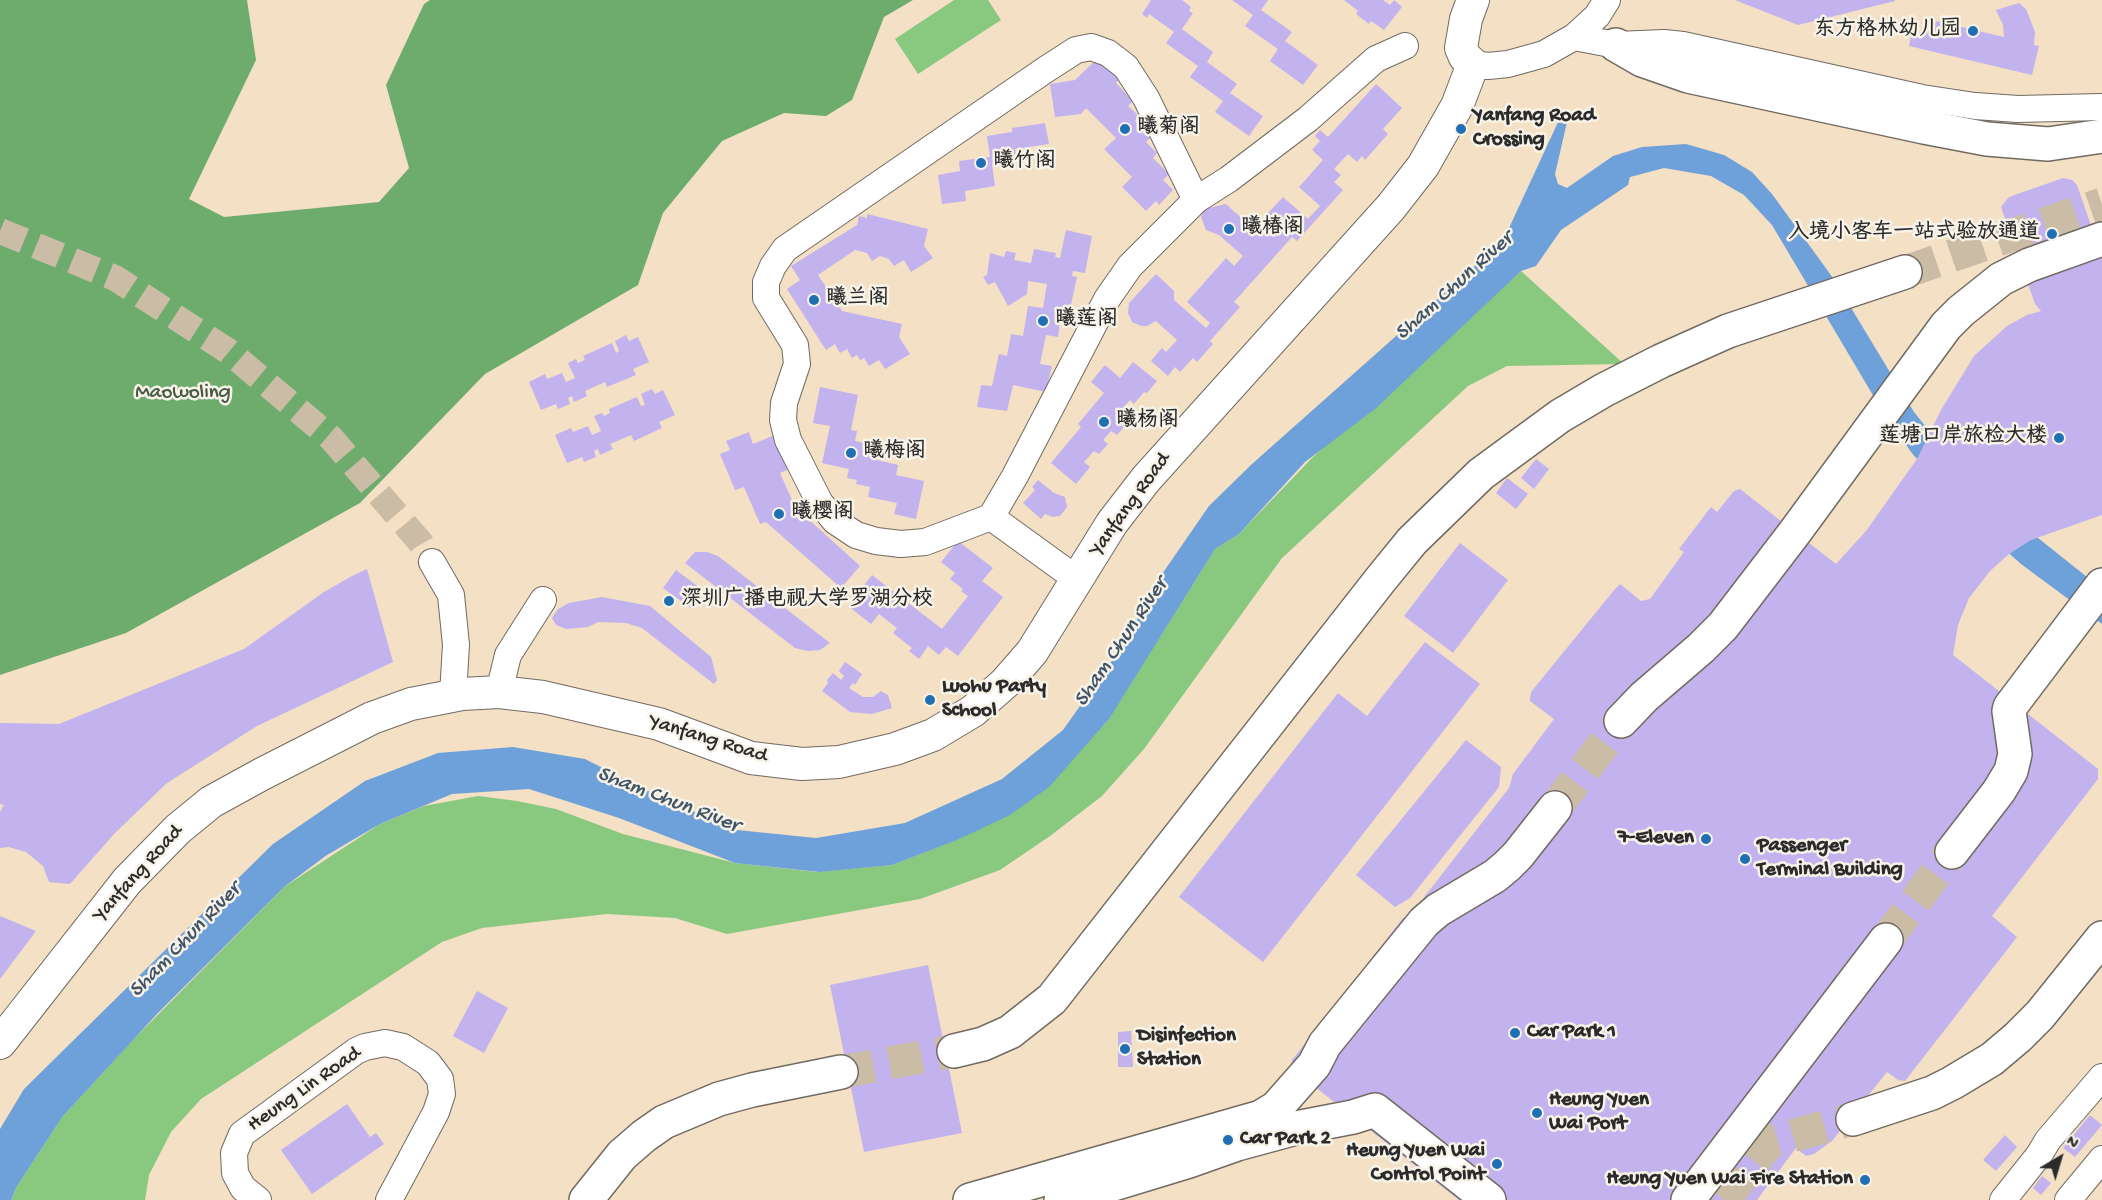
<!DOCTYPE html>
<meta charset="utf-8">
<style>
body{margin:0}
#map{position:relative;width:2102px;height:1200px;overflow:hidden;background:#f3e0c5;font-family:"Gochi Hand",sans-serif}
canvas{display:block}
.north{position:absolute;left:2030px;top:1128px;width:60px;height:60px;-webkit-text-stroke:4px #f7f3e8;paint-order:stroke;rotate:38deg;font-size:16px;font-weight:700;line-height:24px;text-align:center;color:#2b2b2b}
.north::after{content:'';display:block;margin:auto;width:21px;height:27px;background:#2b2b2b;clip-path:polygon(50% 0,100% 100%,50% 72%,0 100%)}
</style>
<div id="map">
<canvas width="2102" height="1200"></canvas>
<div class="north">N</div>
</div>
<script>
const ctx = document.querySelector('canvas').getContext('2d');
ctx.lineJoin = 'round';
function fill(path, color) { ctx.fillStyle = color; ctx.fill(path, 'evenodd'); }
const shape = rows => new Path2D(rows.map(r => 'M' + r).join(''));
function trace(path, color, width, dash) { ctx.strokeStyle = color; ctx.lineWidth = width; ctx.lineCap = dash ? 'butt' : 'round'; ctx.setLineDash(dash || []); ctx.stroke(path); }
function drawText(font, color, halo, rows, align = 'center') {
  ctx.font = font + ' "Gochi Hand","LXGW WenKai TC",sans-serif'; ctx.lineWidth = 5; ctx.setLineDash([]); ctx.textBaseline = 'middle'; ctx.strokeStyle = halo; ctx.fillStyle = color; for (const [text, x, y, turn = 0] of rows) {
    ctx.save(); ctx.translate(x, y); ctx.rotate((+turn || 0) * Math.PI / 180); ctx.textAlign = isNaN(turn) ? turn : align; if (halo) ctx.strokeText(text, 0, 0); ctx.fillText(text, 0, 0); ctx.restore();
  }
}
fill(shape([
 [954,0,988,0,1001,20,918,74,895,39],
 [1521,271,1624,364,1507,366,1468,386,1282,558,1144,749,1102,796,1050,836,1000,870,920,899,727,934,675,918,607,914,482,928,442,942,201,1099,171,1132,149,1175,145,1200,11,1200,17,1186,63,1116,127,1046,284,887,380,824,424,806,478,796,517,801,556,809,623,834,735,863,816,872,892,865,946,844,1105,724,1215,549,1239,534,1314,456]
]), '#88c87f');
fill(shape([
 [0,0,247,0,256,60,189,199,224,217,379,202,409,168,386,85,424,4,430,0,913,0,884,17,852,100,826,116,784,113,722,141,663,213,638,285,485,374,360,503,126,633,0,675]
]), '#6eac6e');
fill(shape([
 [1559,120,1567,122,1555,174,1558,184,1567,188,1613,156,1642,147,1686,144,1724,155,1752,172,1772,194,1833,278,1914,412,1954,462,2003,510,2102,589,2102,624,2021,564,1964,513,1911,452,1877,402,1772,225,1744,195,1711,176,1664,168,1630,177,1628,185,1561,230,1536,266,1521,271,1375,409,1305,462,1239,534,1215,549,1109,719,1049,787,1010,815,957,840,892,865,819,872,735,863,619,818,529,789,452,794,380,824,327,855,284,887,157,1014,63,1116,17,1186,11,1200,0,1200,0,1129,24,1089,273,844,365,781,438,753,513,747,585,759,664,799,737,830,816,838,905,823,1002,779,1063,730,1123,645,1160,577,1209,506,1252,464,1503,241]
]), '#6ea0d9');
fill(shape([
 [1151,0,1182,0,1191,7,1189,11,1193,13,1182,29,1213,52,1207,62,1237,84,1230,93,1263,116,1249,136,1215,112,1223,101,1190,77,1198,66,1166,43,1174,32,1149,14,1147,18,1142,14],
 [1232,0,1268,0,1261,10,1292,32,1285,41,1318,65,1303,85,1270,61,1278,49,1245,26,1253,15],
 [1344,0,1383,0,1390,5,1394,0,1402,7,1384,30,1371,21,1369,24,1356,14,1358,11],
 [1735,0,1895,0,1895,1,1798,25],
 [2019,3,2026,9,2035,32,2034,45,2039,46,2032,75,1909,46,1912,30,1922,33,1923,26,1934,29,1936,21,2004,37,2003,25,1996,10],
 [1098,58,1119,79,1116,83,1133,101,1128,106,1139,116,1135,121,1151,137,1146,142,1157,153,1153,158,1169,174,1163,180,1173,190,1159,205,1156,201,1146,211,1122,187,1132,177,1104,149,1116,138,1086,108,1081,114,1055,117,1050,84,1075,80],
 [1376,84,1402,108,1383,129,1388,134,1365,160,1362,156,1357,162,1348,154,1334,169,1341,175,1334,182,1343,190,1297,241,1292,237,1234,302,1240,307,1210,341,1213,344,1197,362,1193,358,1180,372,1175,367,1168,376,1151,361,1162,348,1166,352,1177,340,1156,321,1147,326,1141,326,1132,322,1128,313,1129,303,1156,274,1174,291,1174,300,1206,328,1210,323,1187,302,1226,258,1234,266,1243,256,1219,235,1206,230,1201,217,1204,209,1226,204,1260,235,1274,220,1267,214,1283,197,1308,219,1320,206,1299,187,1323,160,1312,150,1320,141,1315,136,1320,130,1328,137],
 [1045,123,1049,144,1015,149,1017,161,992,165,995,186,965,191,966,201,942,204,938,175,960,171,959,161,990,157,987,136,1012,132,1012,128],
 [2063,178,2072,180,2077,185,2102,257,2102,515,2031,540,2009,554,1990,571,1969,598,1958,625,1953,655,2098,769,2098,779,1992,916,2017,937,1905,1081,1898,1080,1887,1072,1832,1141,1814,1154,1806,1156,1796,1148,1757,1200,1459,1200,1291,1068,1292,1060,1403,918,1411,914,1509,788,1513,774,1554,719,1530,701,1531,692,1615,589,1620,584,1641,601,1650,599,1684,552,1679,549,1711,507,1717,512,1734,491,1740,489,1836,564,1866,531,1917,459,1941,410,1974,356,2007,326,2027,315,2041,311,2035,304,2001,207,2009,197],
 [867,214,928,229,924,246,933,258,911,272,904,260,894,266,889,259,880,256,872,261,867,253,855,250,818,275,842,311,902,324,899,337,910,354,885,369,879,360,869,366,864,358,860,360,857,355,852,358,847,349,840,353,835,344,826,350,787,289,800,280,791,266,857,225,859,216,867,218],
 [1066,230,1092,236,1085,273,1073,271,1072,276,1077,277,1070,309,1062,308,1058,337,1046,335,1040,364,1052,366,1046,392,1013,385,1007,411,977,407,981,385,992,386,999,354,1007,356,1011,334,1023,336,1028,306,1043,308,1047,284,1028,281,1027,294,1008,306,995,282,988,285,983,277,987,275,990,253,1004,257,1006,251,1016,253,1014,260,1031,263,1034,249,1056,253,1055,257,1060,258],
 [626,335,629,341,638,337,649,362,633,369,636,375,607,387,605,382,585,391,587,396,574,402,572,396,568,398,570,404,558,409,556,404,541,410,529,382,545,374,547,379,562,373,566,382,575,378,568,363,576,359,578,363,585,360,583,356,612,343,616,353,619,351,615,341],
 [1133,362,1157,381,1147,393,1144,392,1134,404,1130,400,1120,411,1130,420,1117,435,1111,431,1103,440,1108,444,1099,454,1094,451,1084,462,1090,467,1076,484,1051,463,1081,427,1078,424,1104,393,1091,382,1105,365,1120,378],
 [820,387,858,395,851,430,857,431,855,441,880,446,877,460,898,465,896,475,924,481,916,519,894,514,897,503,868,497,870,487,856,484,857,480,847,478,849,469,822,463,830,426,813,423],
 [652,389,655,394,663,390,675,415,659,422,662,428,634,441,631,435,610,444,613,449,600,455,598,449,594,451,596,457,584,462,582,457,567,463,555,435,571,428,573,432,588,426,592,435,601,431,594,416,602,413,604,416,610,413,609,409,637,397,641,406,645,405,641,394],
 [749,432,753,444,775,435,789,469,780,473,795,507,860,566,841,588,766,522,760,524,744,487,735,490,720,454,730,450,726,441],
 [1536,459,1549,469,1534,489,1521,478],
 [1507,478,1528,494,1516,509,1496,493],
 [1038,480,1054,493,1065,497,1067,507,1060,516,1053,517,1045,514,1041,519,1023,503,1035,490,1032,487],
 [958,541,993,568,982,581,1003,597,958,656,946,647,939,655,928,646,919,659,909,651,912,648,893,633,897,628,879,614,871,624,848,606,872,575,942,629,968,596,961,591,963,589,950,579,955,573,941,562],
 [1460,543,1508,580,1453,653,1404,616],
 [695,552,707,552,718,556,830,643,820,650,808,651,795,648,685,563],
 [367,569,393,662,257,726,167,783,114,834,70,884,49,882,43,866,26,852,9,847,0,848,0,812,4,805,0,804,0,723,59,724,244,649,324,592,352,576],
 [676,570,704,591,691,608,663,588],
 [602,597,650,606,711,657,717,680,714,684,642,628,626,623,598,622,588,627,566,629,556,625,552,618,558,609,569,603],
 [1425,642,1480,684,1263,962,1179,897,1338,693,1367,716],
 [845,662,862,674,855,685,853,683,849,688,863,697,873,697,881,691,888,695,892,708,872,714,850,712,822,691,828,683,827,680,833,673,841,680,844,676,839,671],
 [1466,740,1501,767,1499,787,1410,898,1395,907,1356,875],
 [0,916,36,931,0,979],
 [928,965,962,1133,864,1152,830,985],
 [477,991,508,1008,484,1053,453,1036],
 [1131,1031,1133,1067,1118,1067,1118,1032],
 [347,1104,370,1137,376,1133,384,1144,312,1194,281,1150],
 [2090,1115,2102,1125,2075,1157,2063,1148],
 [2005,1135,2017,1147,1996,1171,1983,1160],
 [2042,1176,2051,1183,2041,1195,2033,1188]
]), '#c2b2ee');
trace(shape([
 [0,231,115,278,228,351,331,438,421,543,432,562]
]), '#cbbca6', 26, [26, 13]);
trace(shape([
 [1905,272,2102,204],
 [1555,808,1621,721],
 [1886,940,1952,852],
 [841,1072,954,1051],
 [1724,1200,1769,1142,1853,1119]
]), '#cbbca6', 33, [33, 16]);
const minor = shape([
 [1574,37,1616,45,1664,43,1683,45,1922,98,1975,106,2018,109,2102,107],
 [1473,64,1488,66,1508,64,1544,54,1574,37,1597,16,1607,0],
 [1196,200,1146,98,1126,67,1108,53,1091,47,1076,50,1045,70,785,249,773,266,766,282,766,298,795,345,797,364,784,403,783,420,788,440,820,503,835,521,856,535,876,541,901,544,925,542,991,517,1015,476,1107,299,1130,266,1196,200,1229,179,1308,119,1376,59,1405,46],
 [991,517,1078,580],
 [432,562,451,595,456,645,453,694],
 [499,692,508,655,543,600],
 [258,1200,243,1188,235,1173,234,1153,242,1134,356,1051,365,1047,385,1043,403,1047,428,1063,440,1079,442,1094,436,1112,389,1200],
 [2003,1200,2039,1155,2048,1140,2102,1077],
 [2068,1200,2102,1159]
]);
const major = shape([
 [0,1043,127,881,178,829,211,802,262,774,372,718,411,704,462,694,499,692,543,697,659,724,751,758,802,764,839,762,895,749,933,735,973,711,1005,683,1032,652,1112,523,1146,479,1391,207,1423,166,1457,106,1473,64,1465,57,1461,48,1466,19,1473,0]
]);
const highway = shape([
 [1616,45,1642,60,1688,76,1924,127,1987,139,2048,144,2102,136],
 [1621,721,1644,697,1701,648,1723,626,1795,532,1946,326,1961,311,2001,279,2029,265,2102,239],
 [1952,852,1999,791,2011,771,2015,754,2009,711,2010,707,2102,585],
 [954,1051,983,1044,1010,1032,1052,999,1381,579,1412,541,1481,474,1560,416,1604,390,1661,361,1728,331,1905,272],
 [1853,1119,1932,1093,1952,1083,1992,1059,2018,1037,2040,1015,2102,938],
 [586,1200,622,1155,644,1136,664,1122,719,1099,752,1090,841,1072],
 [970,1200,1261,1117,1276,1108,1314,1065,1325,1044,1424,922,1438,910,1495,876,1507,866,1518,855,1555,808],
 [1061,1200,1189,1161,1237,1144,1296,1128,1353,1117,1375,1110,1489,1200],
 [1688,1200,1886,940]
]);
trace(minor, '#716a61', 28);
trace(major, '#716a61', 34);
trace(highway, '#716a61', 36);
trace(minor, '#fff', 26);
trace(major, '#fff', 32);
trace(highway, '#fff', 33);
for (const [x, y, r, color] of [
 [1973,31,6,"#1f6fb2"],
 [1125,129,6,"#1f6fb2"],
 [1461,129,6,"#1f6fb2"],
 [981,163,6,"#1f6fb2"],
 [1229,229,6,"#1f6fb2"],
 [2052,234,6,"#1f6fb2"],
 [814,300,6,"#1f6fb2"],
 [1043,321,6,"#1f6fb2"],
 [1104,422,6,"#1f6fb2"],
 [2059,438,6,"#1f6fb2"],
 [851,453,6,"#1f6fb2"],
 [779,514,6,"#1f6fb2"],
 [669,601,6,"#1f6fb2"],
 [930,700,6,"#1f6fb2"],
 [1706,839,6,"#1f6fb2"],
 [1745,859,6,"#1f6fb2"],
 [1515,1033,6,"#1f6fb2"],
 [1125,1049,6,"#1f6fb2"],
 [1537,1113,6,"#1f6fb2"],
 [1228,1140,6,"#1f6fb2"],
 [1497,1164,6,"#1f6fb2"],
 [1865,1180,6,"#1f6fb2"]
]) { const dot = new Path2D(); dot.arc(x, y, r, 0, 2 * Math.PI); ctx.fillStyle = color; ctx.fill(dot); trace(dot, '#f7f3e8', 2); }
drawText('bold 21px', '#2b2b2b', '#f7f3e8', [
 ["东方格林幼儿园",1961,31,"right"],
 ["Yanfang Road",1473,117],
 ["Crossing",1473,141],
 ["曦菊阁",1137,129],
 ["曦竹阁",993,163],
 ["曦椿阁",1241,229],
 ["入境小客车一站式验放通道",2040,234,"right"],
 ["曦兰阁",826,300],
 ["曦莲阁",1055,321],
 ["曦杨阁",1116,422],
 ["莲塘口岸旅检大楼",2047,438,"right"],
 ["曦梅阁",863,453],
 ["曦樱阁",791,514],
 ["深圳广播电视大学罗湖分校",681,601],
 ["Luohu Party",942,688],
 ["School",942,712],
 ["7-Eleven",1694,839,"right"],
 ["Passenger",1757,847],
 ["Terminal Building",1757,871],
 ["Car Park 1",1527,1033],
 ["Disinfection",1137,1037],
 ["Station",1137,1061],
 ["Heung Yuen",1549,1101],
 ["Wai Port",1549,1125],
 ["Car Park 2",1240,1140],
 ["Heung Yuen Wai",1485,1152,"right"],
 ["Control Point",1485,1176,"right"],
 ["Heung Yuen Wai Fire Station",1853,1180,"right"]
], 'left');
drawText('21px', '#475a44', '#f7f3e8', [
 ["Maowoling",183,394]
]);
drawText('21px', '#2b2b2b', '#f7f3e8', [
 ["Yanfang Road",1131,505,-54],
 ["Yanfang Road",708,740,17],
 ["Yanfang Road",139,874,-48],
 ["Heung Lin Road",305,1090,-35]
]);
drawText('italic 22px', '#425468', '#f7f3e8', [
 ["Sham Chun River",1455,287,-42],
 ["Sham Chun River",1122,643,-56],
 ["Sham Chun River",668,801,21],
 ["Sham Chun River",186,941,-46]
]);
</script>
